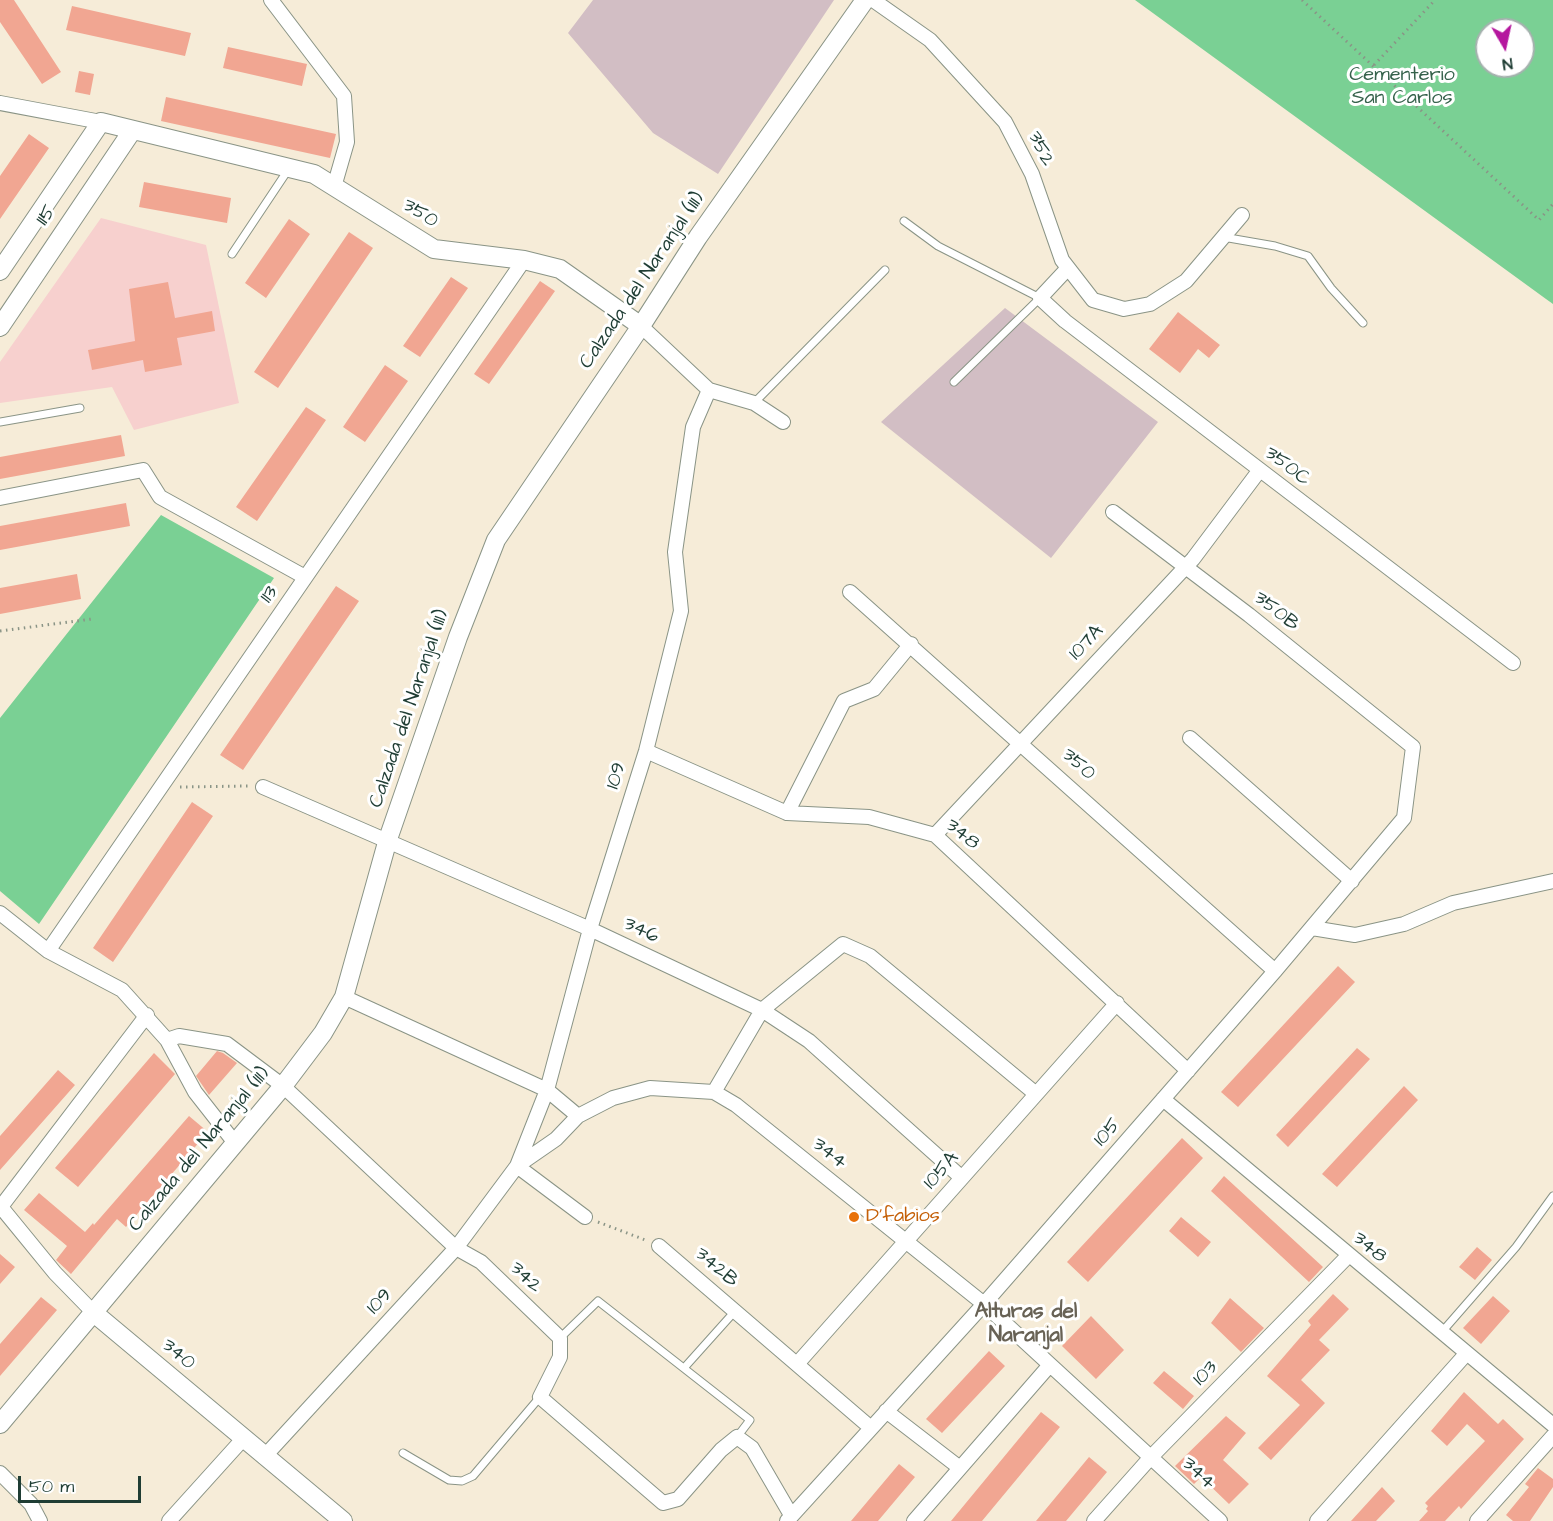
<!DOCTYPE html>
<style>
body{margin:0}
#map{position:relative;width:1553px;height:1521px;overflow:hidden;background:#f6ecd8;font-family:"Architects Daughter",sans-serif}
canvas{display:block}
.north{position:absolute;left:1475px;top:18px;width:60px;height:60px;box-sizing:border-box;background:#fff;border:2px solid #a5b1ae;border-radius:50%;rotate:171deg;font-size:16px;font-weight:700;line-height:24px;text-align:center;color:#1f3d34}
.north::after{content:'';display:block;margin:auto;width:21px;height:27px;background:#b5179e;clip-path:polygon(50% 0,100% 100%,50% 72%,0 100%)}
.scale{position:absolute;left:18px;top:1476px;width:123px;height:27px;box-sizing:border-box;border:3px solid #1f3d34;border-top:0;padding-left:8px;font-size:18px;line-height:21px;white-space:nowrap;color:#1f3d34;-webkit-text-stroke:4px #fff;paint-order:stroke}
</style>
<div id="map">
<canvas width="1553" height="1521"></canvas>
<div class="north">N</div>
<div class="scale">50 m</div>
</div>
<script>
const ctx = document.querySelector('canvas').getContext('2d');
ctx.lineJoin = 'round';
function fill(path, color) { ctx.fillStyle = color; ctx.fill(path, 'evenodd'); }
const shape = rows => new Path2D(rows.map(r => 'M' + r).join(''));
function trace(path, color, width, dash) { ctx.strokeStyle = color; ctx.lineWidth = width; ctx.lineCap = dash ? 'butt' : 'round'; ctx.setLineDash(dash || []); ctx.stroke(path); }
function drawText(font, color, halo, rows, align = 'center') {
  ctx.font = font + ' "Architects Daughter",sans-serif'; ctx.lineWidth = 6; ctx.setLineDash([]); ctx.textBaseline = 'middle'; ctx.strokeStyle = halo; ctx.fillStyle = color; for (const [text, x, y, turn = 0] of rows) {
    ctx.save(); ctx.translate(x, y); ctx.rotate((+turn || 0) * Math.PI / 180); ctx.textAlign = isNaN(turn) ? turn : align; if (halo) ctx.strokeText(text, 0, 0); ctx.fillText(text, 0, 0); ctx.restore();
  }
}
fill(shape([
 [101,218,206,245,239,403,134,430,112,387,0,403,0,362]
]), '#f7d0ce');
fill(shape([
 [593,0,834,0,718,174,653,133,568,33],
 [1005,308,1158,422,1051,558,881,422]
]), '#d2bec4');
fill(shape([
 [1135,0,1553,0,1553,304,1546,299],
 [1487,30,1523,30,1523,66,1487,66],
 [161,515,274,578,39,924,0,891,0,718]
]), '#7ad094');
fill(shape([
 [0,0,14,0,61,72,42,84,0,22],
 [72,6,191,33,185,56,66,30],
 [228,47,307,64,302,86,223,68],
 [79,71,94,74,90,95,75,92],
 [166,97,336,134,330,158,161,121],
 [29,134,49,148,0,219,0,176],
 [144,182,231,198,227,223,139,207],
 [289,219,310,234,266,298,245,283],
 [349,232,373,248,278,388,254,372],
 [451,277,468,288,420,357,403,346],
 [540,281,555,291,489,384,474,374],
 [168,282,175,318,212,311,215,331,177,338,182,365,145,372,143,360,92,370,88,350,135,341,129,289],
 [1178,312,1220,345,1209,358,1198,349,1180,373,1149,349],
 [385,365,408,381,365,442,343,427],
 [306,407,326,420,257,521,236,507],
 [121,435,125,456,0,479,0,457],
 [126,503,130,526,0,550,0,526],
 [77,574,81,599,0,614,0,588],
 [336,586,359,601,243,770,220,755],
 [192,802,213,816,113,962,93,948],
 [1338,966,1355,982,1238,1107,1221,1092],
 [1357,1048,1370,1059,1288,1147,1276,1135],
 [217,1051,223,1053,237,1063,209,1095,196,1076],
 [154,1053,175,1074,78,1187,55,1168],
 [58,1070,75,1085,0,1170,0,1136],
 [1404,1086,1418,1100,1337,1187,1322,1174],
 [189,1116,208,1132,126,1227,117,1219,71,1274,56,1260,67,1246,24,1210,39,1193,85,1232,93,1223,94,1225],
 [1182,1138,1203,1158,1088,1282,1067,1262],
 [1224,1176,1323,1267,1309,1282,1211,1191],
 [1181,1217,1211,1242,1198,1257,1169,1231],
 [1477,1247,1492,1260,1475,1280,1459,1267],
 [0,1254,15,1267,0,1284],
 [1333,1294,1349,1309,1319,1340,1330,1350,1301,1380,1325,1403,1271,1460,1258,1448,1300,1405,1267,1376,1311,1325,1308,1321],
 [1493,1296,1510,1311,1481,1344,1463,1328],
 [41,1297,57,1310,0,1376,0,1344],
 [1230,1298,1264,1328,1241,1352,1211,1323],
 [1091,1316,1124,1350,1096,1379,1062,1346],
 [989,1351,1005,1366,942,1433,926,1419],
 [1164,1371,1194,1396,1183,1409,1153,1383],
 [1464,1392,1498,1424,1503,1419,1524,1439,1461,1509,1459,1506,1445,1521,1419,1521,1428,1511,1426,1509,1428,1506,1425,1503,1485,1441,1467,1424,1447,1446,1431,1431],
 [1041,1412,1060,1427,982,1521,951,1521],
 [1226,1416,1246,1433,1223,1460,1249,1484,1229,1504,1201,1477,1194,1484,1175,1466],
 [1089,1457,1107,1472,1066,1521,1036,1521],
 [899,1464,915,1477,878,1521,851,1521],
 [1538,1468,1553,1479,1553,1487,1530,1521,1513,1521,1506,1515,1529,1487,1525,1484],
 [1382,1487,1395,1501,1376,1521,1351,1521]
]), '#f1a692');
const lane = shape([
 [904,221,938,246,1040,298,954,382],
 [1223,237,1275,246,1308,256,1331,288,1363,323],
 [232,254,288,170],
 [754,403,885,270],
 [0,422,80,408],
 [1441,1333,1516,1247,1553,1196],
 [560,1338,598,1301,750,1420,737,1437],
 [684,1368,736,1310],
 [403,1453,449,1480,462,1481,473,1476,540,1397]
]);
const street = shape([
 [271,0,344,96,347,142,334,187],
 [873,0,930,40,1005,122,1032,174,1062,260,1093,300,1124,309,1150,304,1186,281,1242,215],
 [0,103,101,122],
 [1068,268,1040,298,1065,321,1513,663],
 [641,326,709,390,754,403,783,422],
 [0,498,143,470,160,497,305,577],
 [850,592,1275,971],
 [1190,738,1352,881],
 [646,751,787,813,869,817,935,835,1188,1071],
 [263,787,590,929,762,1010,809,1041,962,1178],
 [787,813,844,701,874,689,911,644],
 [935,835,1193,559,1259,471],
 [0,913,48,951,122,990,167,1040,195,1092,235,1143],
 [1312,928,1355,935,1404,924,1453,903,1553,881],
 [48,951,524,260],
 [344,997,547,1090,578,1116,613,1098,650,1088,714,1092,736,1105,984,1304,1220,1521],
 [167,1040,179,1036,227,1044,283,1086,456,1248,481,1262,560,1338,560,1357,540,1397,663,1503,678,1499,721,1450,737,1437,752,1448,791,1515],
 [714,1092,762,1010,843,944,870,956,1036,1094],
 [1163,1099,1553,1425],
 [1,1207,55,1273,94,1313],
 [0,1208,147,1015],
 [585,1217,517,1166,547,1090,590,929,646,751,681,611,675,552,693,427,709,390],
 [659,1246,871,1428],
 [797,1364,1117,1003],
 [886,1411,960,1468],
 [264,1457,456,1248,517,1166,556,1139,578,1116],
 [0,1473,31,1504,40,1521],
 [169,1521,243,1439],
 [787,1521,984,1304,1275,971,1404,818,1413,747,1249,615,1113,512],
 [914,1521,1049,1366],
 [1094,1521,1151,1457,1348,1256],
 [1317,1521,1466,1354],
 [1477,1521,1553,1436]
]);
const secondary = shape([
 [0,271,101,122,314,174,434,249,524,260,560,269,641,326],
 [0,327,132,131],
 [94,1313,343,1521],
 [0,1424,283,1086,323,1033,344,997,388,839,458,637,496,540,641,326,698,237,865,0]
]);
trace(lane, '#8a9486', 9);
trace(street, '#8a9486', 16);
trace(secondary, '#8a9486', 20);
trace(shape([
 [1302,0,1539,220,1553,204],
 [1374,65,1435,0],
 [0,631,92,619],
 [180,787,248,786],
 [598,1222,648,1241]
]), '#8a9486', 3, [1.5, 4.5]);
trace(lane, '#fff', 7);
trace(street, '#fff', 14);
trace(secondary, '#fff', 18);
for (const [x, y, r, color] of [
 [854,1217,6,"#e8710a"]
]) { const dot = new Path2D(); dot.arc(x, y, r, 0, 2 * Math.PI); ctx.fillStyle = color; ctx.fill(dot); trace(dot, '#fff', 2); }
drawText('20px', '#36624c', '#fff', [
 ["Cementerio",1402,76],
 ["San Carlos",1402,99]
]);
drawText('20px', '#1f3d34', '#fff', [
 ["352",1040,149,64],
 ["350",420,214,32],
 ["115",47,216,-56],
 ["Calzada del Naranjal (111)",643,281,-56],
 ["350C",1287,467,37],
 ["113",270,595,-55],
 ["350B",1276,612,38],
 ["107A",1087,643,-47],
 ["Calzada del Naranjal (111)",410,709,-71],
 ["350",1078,765,42],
 ["109",617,776,-73],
 ["348",962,835,39],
 ["346",641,931,25],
 ["105",1108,1133,-49],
 ["Calzada del Naranjal (111)",200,1150,-50],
 ["344",829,1154,38],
 ["105A",942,1171,-49],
 ["348",1369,1248,40],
 ["342B",716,1268,41],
 ["342",525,1278,44],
 ["109",380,1302,-48],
 ["340",178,1355,40],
 ["103",1206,1374,-46],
 ["344",1198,1474,43]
]);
drawText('20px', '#c56008', '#fff', [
 ["D'fabios",866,1217]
], 'left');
drawText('bold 21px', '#686255', '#fff', [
 ["Alturas del",1026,1313],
 ["Naranjal",1026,1337]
]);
</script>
